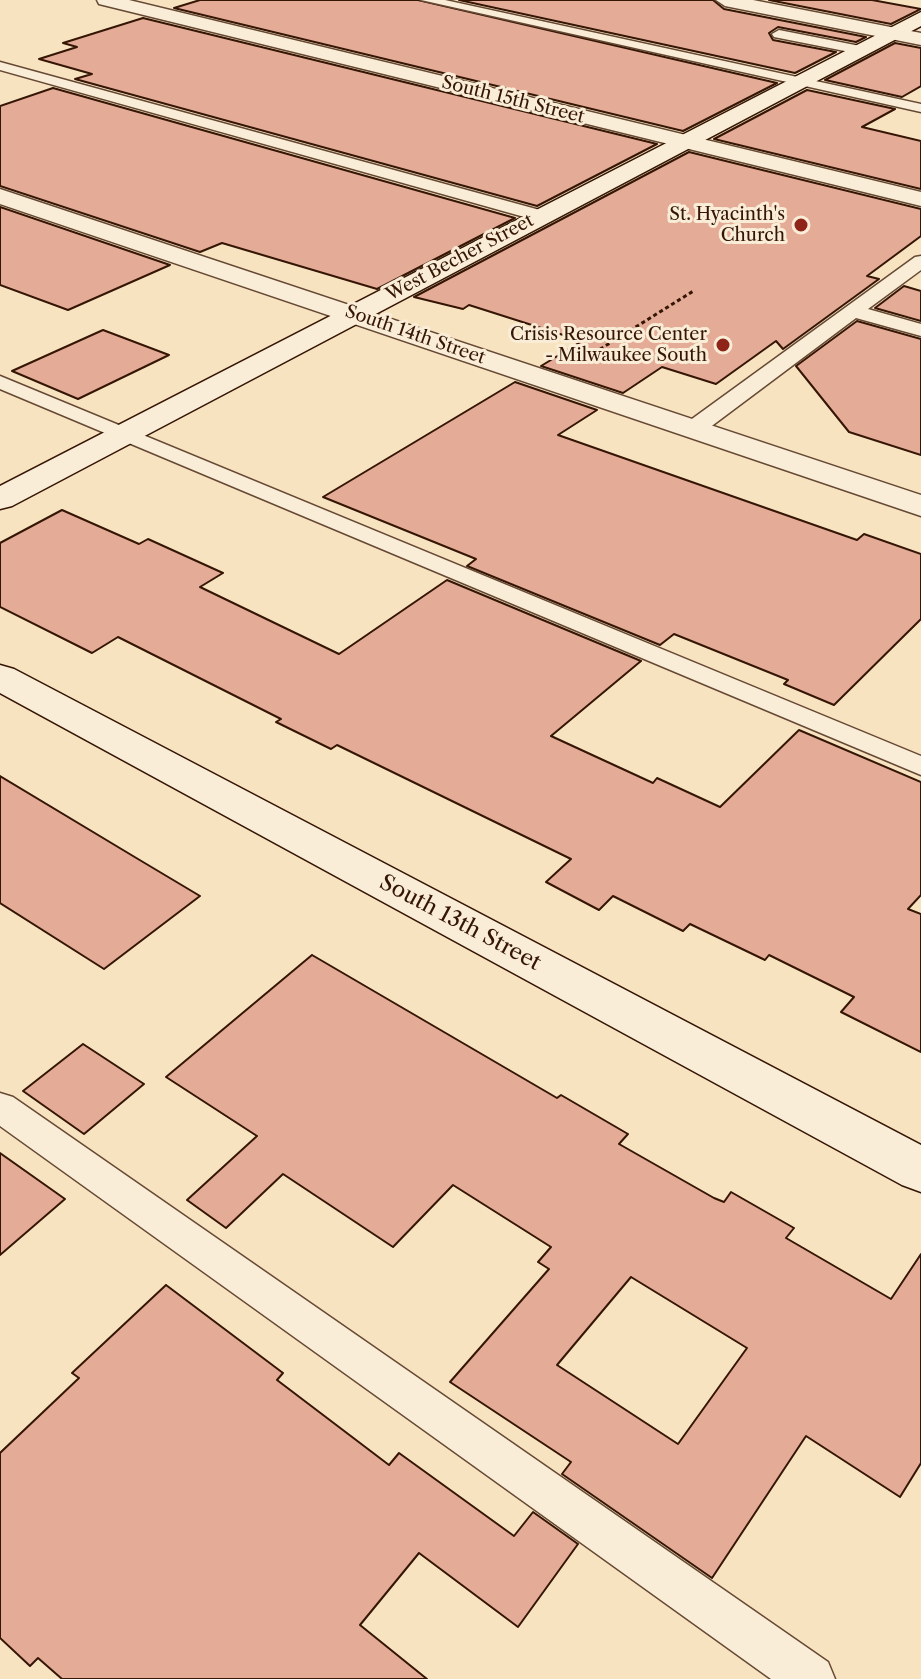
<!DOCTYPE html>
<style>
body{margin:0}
canvas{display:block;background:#f8e3c1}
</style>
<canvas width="921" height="1679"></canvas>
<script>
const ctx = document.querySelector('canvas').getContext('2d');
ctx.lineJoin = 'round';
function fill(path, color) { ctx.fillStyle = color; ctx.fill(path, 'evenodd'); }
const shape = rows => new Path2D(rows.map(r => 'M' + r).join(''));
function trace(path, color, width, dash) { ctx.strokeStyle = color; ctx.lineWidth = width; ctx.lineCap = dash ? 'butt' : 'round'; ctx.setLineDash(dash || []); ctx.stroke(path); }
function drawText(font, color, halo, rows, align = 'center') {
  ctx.font = font + ' "Libre Caslon Text",serif'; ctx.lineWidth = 6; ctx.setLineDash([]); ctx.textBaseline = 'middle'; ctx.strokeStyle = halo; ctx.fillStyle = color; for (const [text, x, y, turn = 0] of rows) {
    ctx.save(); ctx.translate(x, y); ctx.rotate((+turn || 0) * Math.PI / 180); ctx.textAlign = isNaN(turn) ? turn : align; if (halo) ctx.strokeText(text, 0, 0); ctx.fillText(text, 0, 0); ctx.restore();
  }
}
const building = shape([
 [200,0,418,0,777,83,683,131,174,8,200,0],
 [459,0,713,0,724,9,866,37,856,42,778,27,769,33,773,40,836,52,795,73,459,0],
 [769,0,872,0,921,9,891,24,769,0],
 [143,18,657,144,537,206,75,79,92,74,39,59,77,47,63,43,143,18],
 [895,43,921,48,921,86,902,97,825,80,895,43],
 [53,88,515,218,377,289,222,243,200,252,0,186,0,106,53,88],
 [807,90,895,109,862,127,921,141,921,189,714,139,807,90],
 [689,152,921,209,921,236,867,276,879,279,783,349,776,341,716,384,662,367,623,393,541,366,582,341,469,305,463,309,414,297,689,152],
 [0,207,170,265,68,310,0,285,0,207],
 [904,286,921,291,921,321,875,308,904,286],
 [857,321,921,339,921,455,849,432,796,366,857,321],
 [103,330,169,355,78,399,12,371,103,330],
 [515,382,597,410,558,435,857,540,864,534,921,554,921,619,834,705,784,684,788,680,674,634,660,645,467,566,476,559,323,497,515,382],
 [62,510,139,544,148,539,223,573,200,587,339,654,447,580,641,661,551,736,653,783,657,778,720,807,799,730,921,782,921,895,908,909,921,914,921,1052,841,1012,854,997,769,955,765,960,690,924,683,931,613,896,599,910,546,882,571,859,337,745,331,749,276,722,281,719,118,637,92,653,0,607,0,543,62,510],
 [0,776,138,859,200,896,104,969,0,903,0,776],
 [312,955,557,1098,561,1095,628,1134,619,1144,714,1198,724,1202,731,1192,794,1228,786,1238,891,1299,921,1254,921,1463,900,1497,806,1436,712,1578,562,1474,571,1462,450,1382,549,1269,538,1262,551,1247,453,1185,393,1247,283,1174,226,1228,187,1200,257,1136,166,1077,312,955],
 [631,1277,747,1348,678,1444,557,1365,631,1277],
 [83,1044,144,1084,84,1134,23,1091,83,1044],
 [0,1153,65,1199,0,1255,0,1153],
 [166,1285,283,1373,277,1380,389,1465,399,1453,514,1536,533,1512,578,1544,518,1627,419,1553,360,1625,427,1679,62,1679,38,1658,30,1666,0,1638,0,1453,79,1378,72,1373,166,1285]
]);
fill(building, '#e4ab97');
trace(building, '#351605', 2);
const lane = shape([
 [421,0,445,0,921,104,921,112,421,0],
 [779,30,860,46,867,50,860,54,774,37,772,34,779,30],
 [0,62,547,212,550,216,541,221,535,220,0,70,0,62],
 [921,256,921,270,868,309,921,324,921,336,856,318,701,434,685,434,682,429,685,424,915,257,921,256],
 [0,376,921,756,921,775,0,389,0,376],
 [0,1093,13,1097,828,1662,835,1679,771,1679,0,1126,0,1093]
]);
const street = shape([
 [97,0,129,0,921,192,921,206,99,4,97,0],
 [716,0,753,0,921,33,921,45,725,6,716,0],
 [0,189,921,495,921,516,0,204,0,189]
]);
const secondary = shape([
 [921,12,921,26,12,506,0,509,0,486,921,12],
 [0,665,14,669,921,1145,921,1192,902,1185,0,693,0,665]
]);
trace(lane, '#664934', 3);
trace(street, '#664934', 3);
trace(secondary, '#351605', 3);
trace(shape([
 [594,353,695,290]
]), '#351605', 3, [4, 3]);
fill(lane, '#faedd7');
fill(street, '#faedd7');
fill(secondary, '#faedd7');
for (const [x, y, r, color] of [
 [801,225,8,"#8f2418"],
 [723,345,8,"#8f2418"]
]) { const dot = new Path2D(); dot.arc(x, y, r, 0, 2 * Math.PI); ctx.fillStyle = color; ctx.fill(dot); trace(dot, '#faedd7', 3); }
drawText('18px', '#351605', '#faedd7', [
 ["South 15th Street",513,100,14],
 ["West Becher Street",460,258,-28],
 ["South 14th Street",415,335,19]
]);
drawText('18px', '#351605', '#faedd7', [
 ["St. Hyacinth's",785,215],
 ["Church",785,236],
 ["Crisis Resource Center",707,335],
 ["- Milwaukee South",707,356]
], 'right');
drawText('22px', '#351605', '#faedd7', [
 ["South 13th Street",460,923,28]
]);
</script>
